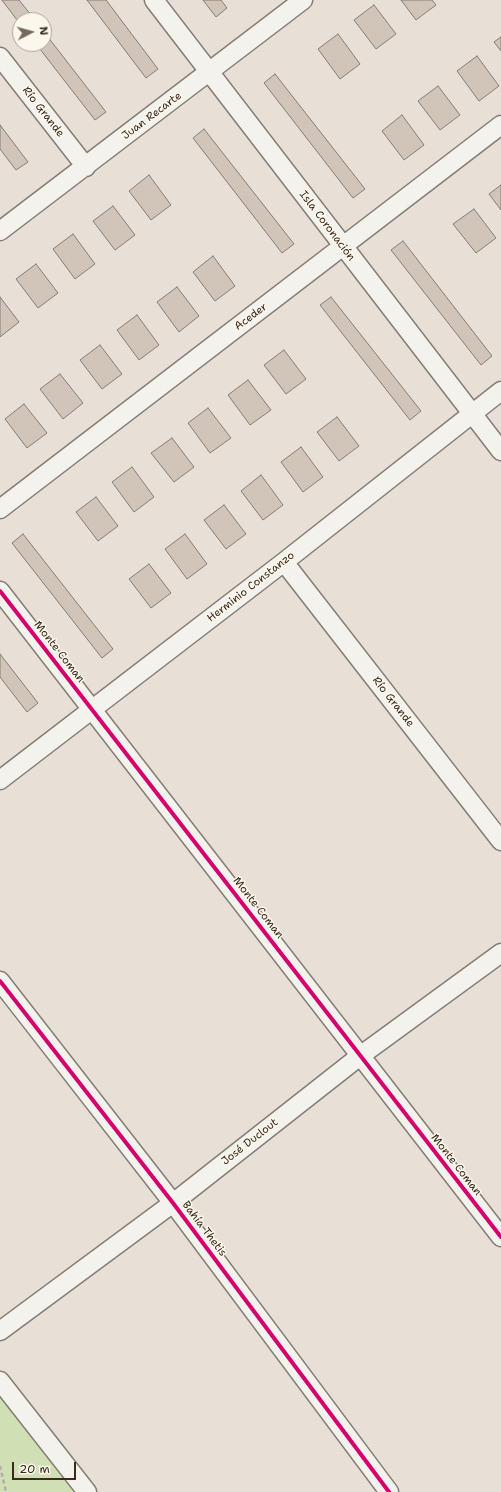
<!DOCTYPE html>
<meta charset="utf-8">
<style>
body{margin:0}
#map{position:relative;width:501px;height:1492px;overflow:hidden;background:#e8dfd6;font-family:"Shantell Sans",sans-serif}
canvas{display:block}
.north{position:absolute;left:12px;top:12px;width:40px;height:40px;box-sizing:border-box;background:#fbf7ec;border:1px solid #aea59a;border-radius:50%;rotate:84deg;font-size:11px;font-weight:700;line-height:16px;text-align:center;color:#3b2a1e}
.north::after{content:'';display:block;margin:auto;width:14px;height:18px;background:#78695e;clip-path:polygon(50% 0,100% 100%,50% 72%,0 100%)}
.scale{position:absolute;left:12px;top:1462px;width:64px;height:18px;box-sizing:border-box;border:2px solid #3b2a1e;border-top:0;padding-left:5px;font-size:12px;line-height:14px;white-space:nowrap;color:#3b2a1e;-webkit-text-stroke:3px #fbf7ec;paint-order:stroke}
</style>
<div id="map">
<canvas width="501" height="1492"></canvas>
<div class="north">N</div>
<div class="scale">20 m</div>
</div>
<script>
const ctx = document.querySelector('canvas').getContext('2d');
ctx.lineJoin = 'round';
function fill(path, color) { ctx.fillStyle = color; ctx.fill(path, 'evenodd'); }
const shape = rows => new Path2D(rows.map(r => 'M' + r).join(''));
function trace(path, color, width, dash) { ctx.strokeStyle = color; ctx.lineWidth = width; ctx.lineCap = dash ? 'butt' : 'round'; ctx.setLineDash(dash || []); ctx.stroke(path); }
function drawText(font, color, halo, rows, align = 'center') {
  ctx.font = font + ' "Shantell Sans",sans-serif'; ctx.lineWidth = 3; ctx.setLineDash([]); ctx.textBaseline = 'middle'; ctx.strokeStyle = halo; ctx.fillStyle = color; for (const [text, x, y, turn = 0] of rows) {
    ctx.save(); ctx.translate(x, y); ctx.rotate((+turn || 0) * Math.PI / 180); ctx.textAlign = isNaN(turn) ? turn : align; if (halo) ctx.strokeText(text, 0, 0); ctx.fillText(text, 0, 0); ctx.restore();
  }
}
fill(shape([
 [0,1397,74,1492,0,1492]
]), '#d0dfb4');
const building = shape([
 [2,0,19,0,35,20,20,20,20,24,2,0],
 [87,0,106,0,158,69,146,78,87,0],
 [203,0,221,0,227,8,216,17,203,0],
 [401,0,432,0,436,5,416,20,401,0],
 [374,5,396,34,376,49,354,20,374,5],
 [44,32,106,112,95,120,36,44,44,44,44,32],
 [338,34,360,64,340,79,318,49,338,34],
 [501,37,501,51,494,42,501,37],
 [477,56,499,86,479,101,457,71,477,56],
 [275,74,365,189,353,198,264,83,275,74],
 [438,86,460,115,440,130,418,101,438,86],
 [402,115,424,145,404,160,382,131,402,115],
 [0,125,28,162,16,170,0,149,0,125],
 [204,129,294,244,282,253,193,138,204,129],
 [149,175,171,205,151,220,129,191,149,175],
 [501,185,501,210,489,194,501,185],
 [113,206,135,235,115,250,93,221,113,206],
 [474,209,496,238,476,253,453,224,474,209],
 [73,234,95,264,75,279,53,249,73,234],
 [403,241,492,356,481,365,391,250,403,241],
 [213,256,235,286,215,301,193,272,213,256],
 [36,264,58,293,38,308,16,279,36,264],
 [177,287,199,316,179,332,157,302,177,287],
 [0,297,19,322,0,337,0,297],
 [331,297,421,411,410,420,320,305,331,297],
 [137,315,159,345,139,360,117,330,137,315],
 [100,345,122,374,102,389,80,360,100,345],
 [284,350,306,379,286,394,264,365,284,350],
 [60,374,83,403,63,419,40,389,60,374],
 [248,380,271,410,250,425,228,395,248,380],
 [24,404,47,433,27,448,5,419,24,404],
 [208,408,231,438,210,453,188,423,208,408],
 [337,417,359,446,339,461,317,432,337,417],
 [172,438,194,467,174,482,151,453,172,438],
 [301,447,323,477,303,492,281,462,301,447],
 [132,467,154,497,134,512,112,482,132,467],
 [261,475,283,505,263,520,241,491,261,475],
 [96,497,118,526,98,541,76,512,96,497],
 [224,505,246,534,226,549,204,520,224,505],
 [23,534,113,649,102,658,12,543,23,534],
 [185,534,207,564,187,579,165,549,185,534],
 [149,564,171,593,151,608,129,579,149,564],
 [0,654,38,703,27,712,0,677,0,654]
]);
fill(building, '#d1c4b9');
trace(building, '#847d76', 1);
const minor = shape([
 [154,0,501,451],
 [0,57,86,167],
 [0,231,303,0],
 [0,509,501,125],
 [284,562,501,841],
 [0,591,501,1237],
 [0,780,284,562,501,391],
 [0,981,173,1203,389,1492],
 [0,1331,173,1203,360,1056,501,953],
 [0,1381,87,1492]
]);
trace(minor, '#847d76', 21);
trace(shape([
 [0,1466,6,1492]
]), '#b1ada8', 2.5, [4, 3]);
trace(minor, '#f4f2ed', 18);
trace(shape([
 [0,591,501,1237],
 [0,981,173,1203,389,1492]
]), '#d6006c', 4);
drawText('11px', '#3b2a1e', '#fbf7ec', [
 ["Río Grande",43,112,52],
 ["Juan Recarte",152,116,-37],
 ["Isla Coronación",327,226,53],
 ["Aceder",251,317,-37],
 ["Herminio Constanzo",251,587,-38],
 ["Monte Coman",59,652,52],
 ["Río Grande",393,702,52],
 ["Monte Coman",258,908,52],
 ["José Duclout",250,1142,-38],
 ["Monte Coman",456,1165,52],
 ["Bahía Thetis",204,1229,53]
]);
</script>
